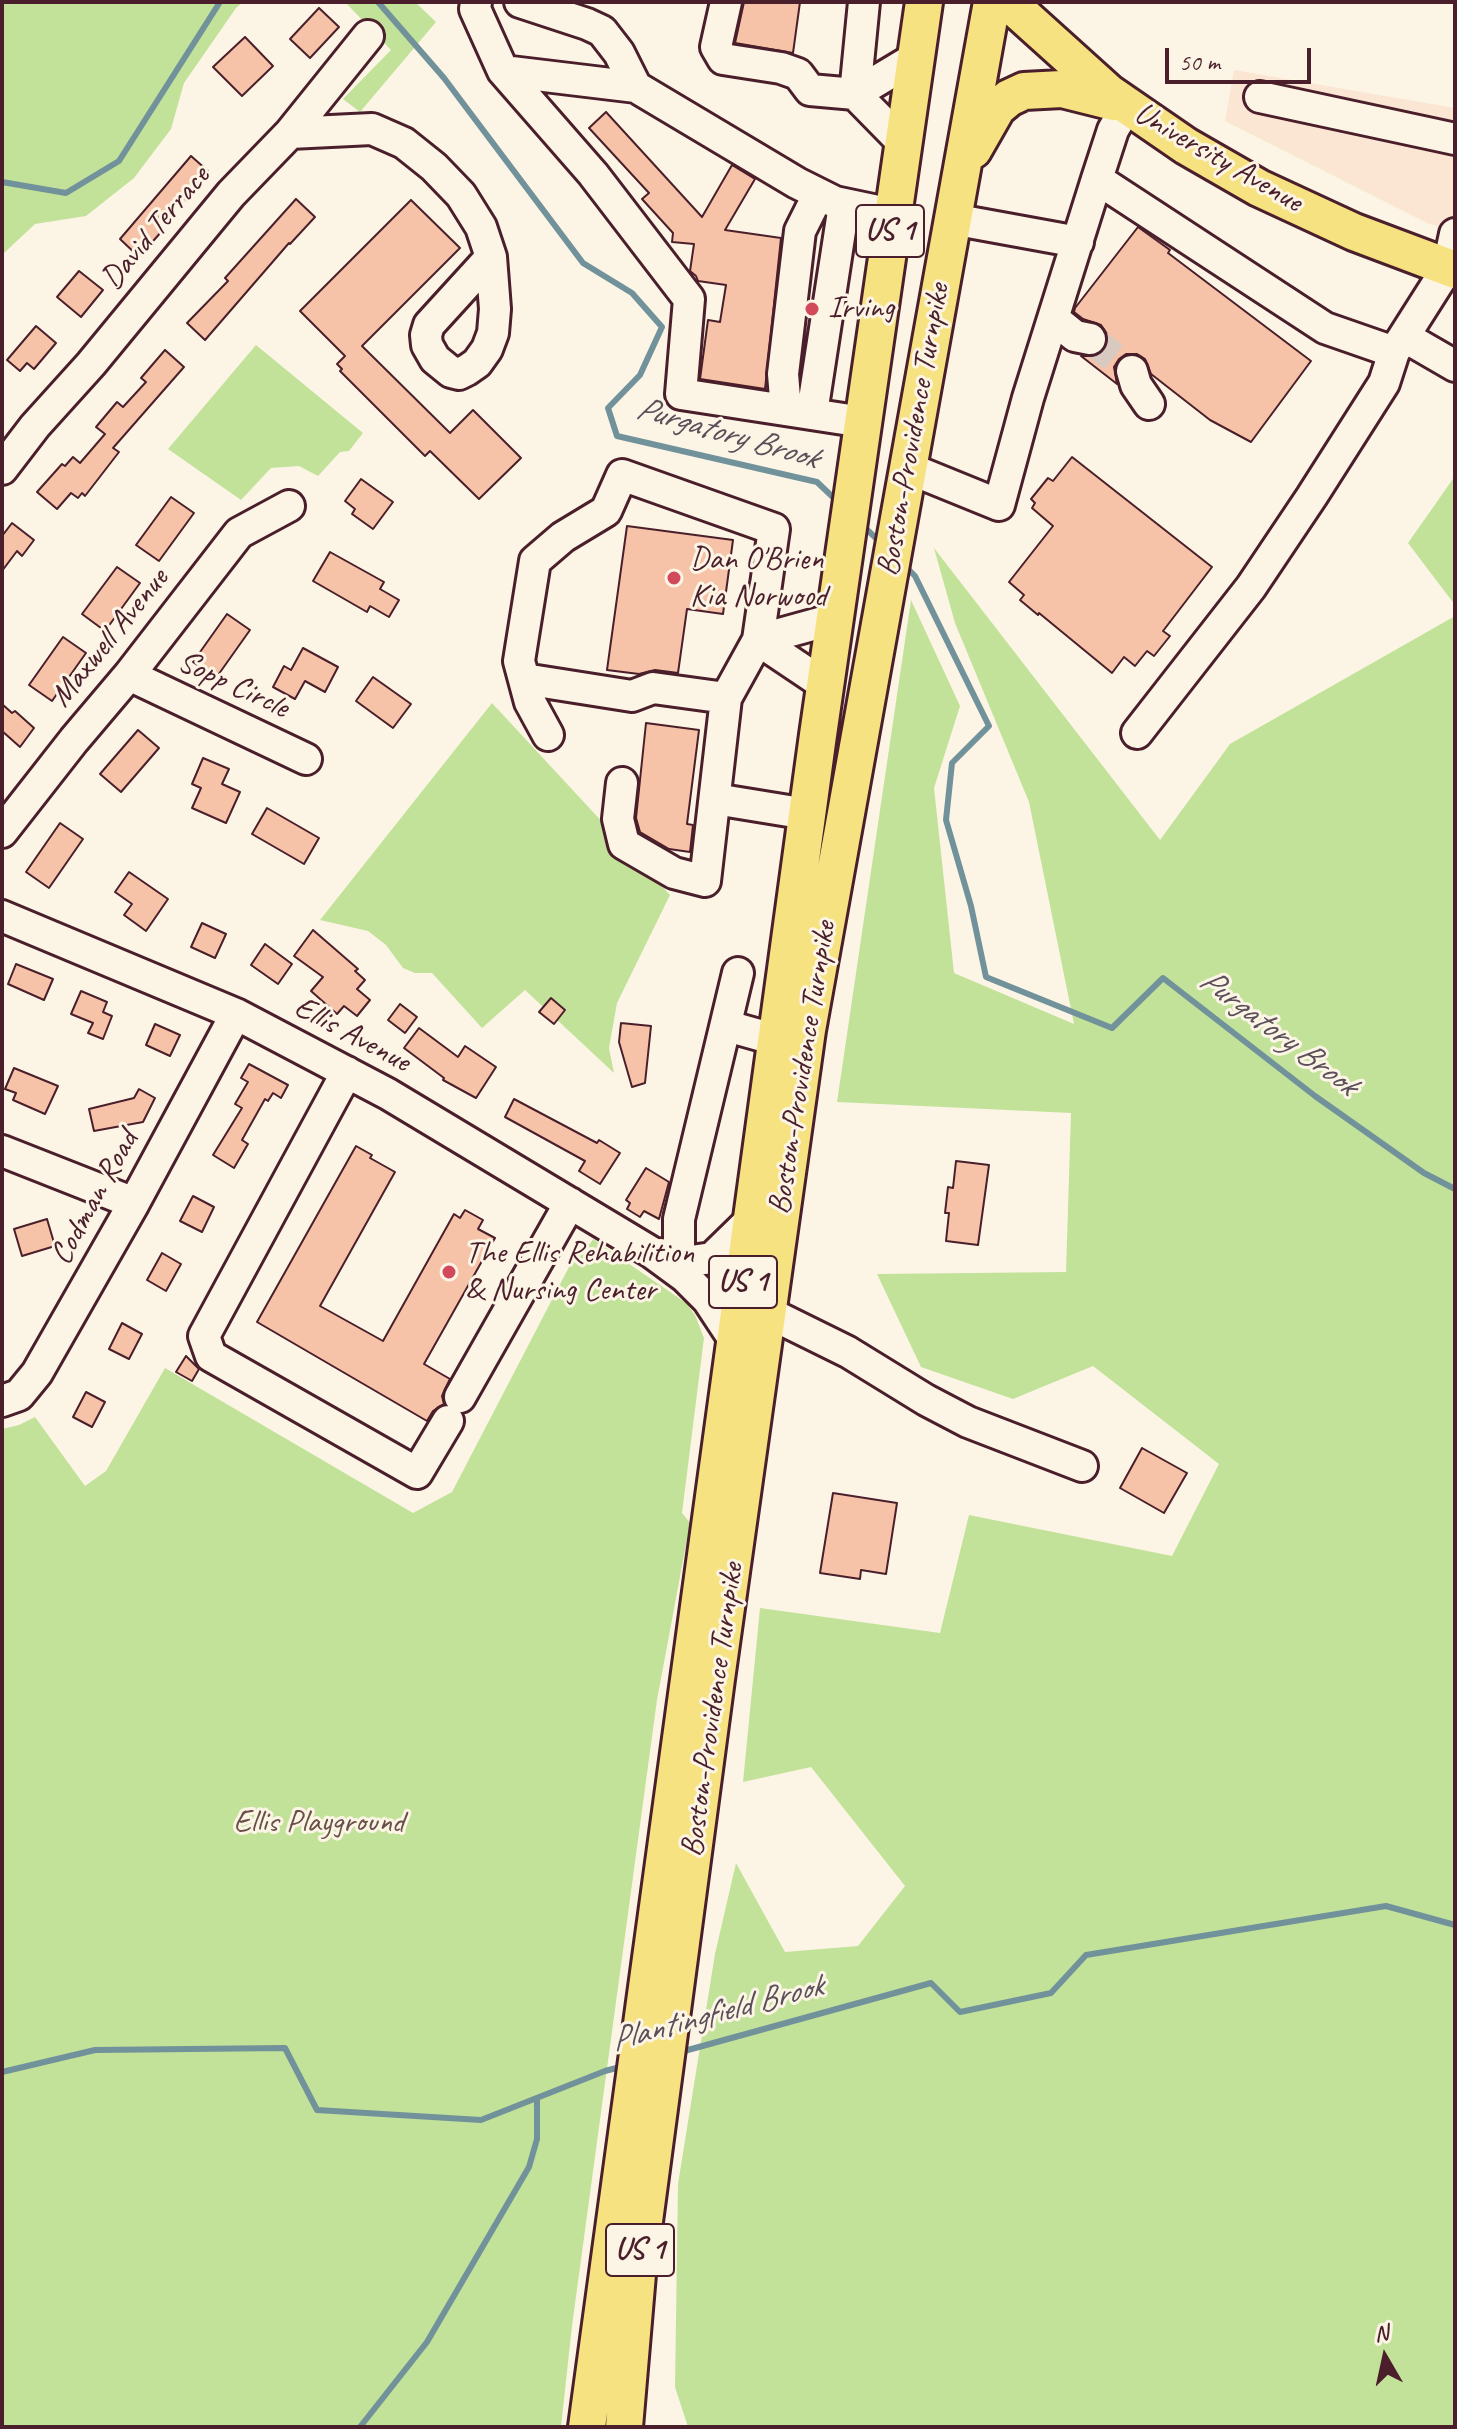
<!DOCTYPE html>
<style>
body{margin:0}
#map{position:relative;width:1457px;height:2429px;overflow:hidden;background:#fcf5e5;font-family:Caveat,sans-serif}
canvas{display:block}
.frame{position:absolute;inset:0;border:4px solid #4a1f2b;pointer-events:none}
.north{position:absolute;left:1345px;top:2317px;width:80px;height:80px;-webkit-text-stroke:6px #fcf5e5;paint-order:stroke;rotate:351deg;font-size:22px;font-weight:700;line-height:32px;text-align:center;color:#4a1f2b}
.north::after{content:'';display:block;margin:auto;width:28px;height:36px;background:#4a1f2b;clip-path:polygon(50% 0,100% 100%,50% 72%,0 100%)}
.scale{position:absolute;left:1165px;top:48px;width:146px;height:36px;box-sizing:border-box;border:4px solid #4a1f2b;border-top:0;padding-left:10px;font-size:24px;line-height:28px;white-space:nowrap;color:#4a1f2b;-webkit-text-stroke:6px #fcf5e5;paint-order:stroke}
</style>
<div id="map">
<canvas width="1457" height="2429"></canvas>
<div class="frame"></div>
<div class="north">N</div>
<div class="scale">50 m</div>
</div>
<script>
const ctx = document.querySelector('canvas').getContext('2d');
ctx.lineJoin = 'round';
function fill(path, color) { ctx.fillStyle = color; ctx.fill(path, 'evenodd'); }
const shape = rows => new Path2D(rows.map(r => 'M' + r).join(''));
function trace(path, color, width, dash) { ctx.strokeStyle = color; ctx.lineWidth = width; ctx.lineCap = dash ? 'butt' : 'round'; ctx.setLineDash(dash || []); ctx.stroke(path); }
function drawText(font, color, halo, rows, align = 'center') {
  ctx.font = font + ' Caveat,sans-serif'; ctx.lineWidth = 6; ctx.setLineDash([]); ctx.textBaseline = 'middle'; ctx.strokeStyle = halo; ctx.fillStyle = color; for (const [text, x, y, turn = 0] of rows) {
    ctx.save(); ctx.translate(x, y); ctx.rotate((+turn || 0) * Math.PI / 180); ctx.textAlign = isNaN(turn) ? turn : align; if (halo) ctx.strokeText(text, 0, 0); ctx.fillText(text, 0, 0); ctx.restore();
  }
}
fill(shape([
 [1234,70,1455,108,1455,230,1429,224,1225,121]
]), '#fae6d3');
fill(shape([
 [2,2,243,2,236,8,184,83,171,129,134,178,86,216,35,224,2,255],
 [345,2,415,2,436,22,360,112,343,99,391,50],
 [256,345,363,433,349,451,340,452,318,476,299,466,271,468,241,500,168,449],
 [1455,476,1455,605,1408,543],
 [934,548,1160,840,1230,744,1455,616,1455,2427,688,2427,675,2387,678,2184,715,1954,736,1863,785,1952,858,1946,905,1886,811,1767,743,1782,760,1608,940,1633,969,1515,1172,1556,1219,1464,1093,1366,1013,1399,921,1367,877,1274,1066,1272,1071,1113,837,1102,911,600,960,706,934,788,954,973,1074,1024,1029,802,955,623],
 [492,703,670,895,617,1003,609,1048,614,1073,525,990,482,1028,432,973,415,973,403,968,386,945,368,931,320,920],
 [593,1239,686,1303,695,1315,704,1338,682,1513,690,1523,657,1700,572,2326,561,2427,2,2427,2,1429,19,1425,35,1417,85,1486,106,1471,165,1368,413,1513,452,1492,583,1240,590,1244]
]), '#c2e29a');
trace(shape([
 [378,2,444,78,583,263,632,293,662,327,640,375,608,408,617,436,817,482,838,502],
 [2,182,66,193,119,161,220,2],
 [860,523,881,543],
 [904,565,915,576,989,726,952,763,946,820,971,906,986,977,1112,1028,1163,978,1315,1096,1424,1173,1455,1189],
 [677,2053,931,1983,960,2012,1051,1993,1086,1955,1386,1906,1455,1925],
 [2,2072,95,2050,285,2048,317,2110,481,2120,605,2071,624,2066],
 [360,2427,427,2342,529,2167,537,2139,537,2098]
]), '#72929b', 6);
const building = shape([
 [744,2,800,2,793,53,735,43,744,2],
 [319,8,339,27,310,58,290,39,319,8],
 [245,37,273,66,242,96,213,67,245,37],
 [606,112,702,217,732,165,755,179,725,230,781,238,765,389,700,379,708,320,720,322,726,285,698,281,696,276,690,271,694,244,672,242,673,233,642,199,649,193,589,128,606,112],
 [191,156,208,171,198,182,202,185,187,201,180,195,154,223,162,231,139,257,120,239,191,156],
 [296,199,315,217,290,244,289,243,205,340,187,323,228,281,225,278,296,199],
 [411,200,460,248,362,346,450,433,473,410,521,458,479,499,430,451,425,456,340,371,342,369,337,364,345,356,300,311,411,200],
 [1138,227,1170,250,1168,253,1311,361,1251,442,1210,420,1151,374,1145,359,1137,354,1126,354,1119,359,1114,367,1117,384,1081,356,1095,356,1103,351,1107,343,1107,334,1101,325,1083,319,1074,312,1075,308,1138,227],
 [79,271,103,290,81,317,57,297,79,271],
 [36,326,56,343,34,369,27,363,20,371,7,360,36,326],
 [165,350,184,367,113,448,119,452,85,496,82,493,78,498,71,493,57,509,37,492,62,464,65,466,73,457,80,463,105,434,96,427,117,402,123,407,146,382,141,378,165,350],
 [1072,457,1212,567,1163,631,1170,636,1154,656,1147,651,1135,666,1124,657,1112,673,1039,613,1038,615,1020,600,1024,595,1009,582,1053,526,1032,508,1035,503,1031,499,1048,478,1053,481,1072,457],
 [361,479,393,502,373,529,352,514,355,509,345,501,361,479],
 [171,497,194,513,159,561,136,545,171,497],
 [12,523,34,540,22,556,17,551,2,571,2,536,12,523],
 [627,526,733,540,723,614,687,609,678,673,655,670,639,674,607,670,627,526],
 [330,552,384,582,380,589,399,600,389,617,370,606,367,612,313,581,330,552],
 [117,567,140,583,105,631,82,614,117,567],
 [227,614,250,630,216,678,193,662,227,614],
 [63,637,86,653,52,701,29,685,63,637],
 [303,648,338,667,325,692,305,681,295,699,273,687,284,666,291,670,303,648],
 [373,677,411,704,393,728,356,701,373,677],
 [2,704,12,713,15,711,34,728,20,747,2,731,2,704],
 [646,723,699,730,687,824,693,825,690,852,669,849,640,832,636,818,646,723],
 [138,730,159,748,121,792,100,774,138,730],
 [203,758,229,769,222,784,240,792,226,823,192,808,201,788,192,784,203,758],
 [267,808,319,838,304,864,252,834,267,808],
 [60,823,83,839,49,888,26,872,60,823],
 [129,872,168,899,146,931,124,915,132,904,115,892,129,872],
 [202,923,226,934,215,958,191,947,202,923],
 [313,930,358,969,355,971,365,980,357,989,370,1000,357,1016,344,1006,337,1014,311,991,323,977,294,956,313,930],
 [265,944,292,964,278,984,251,965,265,944],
 [16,964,53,979,44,1000,8,984,16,964],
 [81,991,107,1002,103,1012,112,1016,103,1039,88,1033,93,1023,71,1014,81,991],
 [551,998,565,1010,554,1024,539,1012,551,998],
 [400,1004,417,1017,405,1033,388,1020,400,1004],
 [621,1023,651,1026,645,1083,632,1087,619,1042,621,1023],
 [155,1024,180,1035,170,1056,146,1045,155,1024],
 [419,1028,458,1057,465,1046,496,1067,476,1098,443,1080,444,1078,404,1048,419,1028],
 [249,1064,288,1085,281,1098,273,1093,268,1101,265,1099,242,1140,248,1144,234,1168,213,1155,242,1108,235,1104,248,1082,241,1078,249,1064],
 [14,1068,58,1086,45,1114,13,1100,16,1093,5,1089,14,1068],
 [139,1089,155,1098,143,1122,94,1131,89,1109,134,1098,139,1089],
 [514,1099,597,1143,599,1140,620,1153,600,1184,579,1171,585,1161,505,1117,514,1099],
 [356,1146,372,1155,370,1158,395,1172,320,1306,383,1341,454,1214,460,1218,465,1210,483,1220,478,1229,495,1238,424,1364,450,1379,442,1396,444,1404,433,1411,427,1421,257,1322,356,1146],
 [956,1161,989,1165,978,1245,946,1241,949,1213,945,1213,948,1187,953,1188,956,1161],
 [646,1168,669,1182,659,1219,644,1211,640,1217,627,1209,630,1203,626,1200,646,1168],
 [193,1196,214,1207,202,1232,180,1221,193,1196],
 [47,1219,55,1246,22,1256,14,1229,47,1219],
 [162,1253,181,1264,166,1291,147,1280,162,1253],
 [122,1323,142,1334,129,1359,109,1349,122,1323],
 [186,1356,199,1369,192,1381,176,1372,186,1356],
 [86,1392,105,1402,92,1427,73,1417,86,1392],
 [1142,1448,1187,1473,1164,1513,1120,1488,1142,1448],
 [833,1493,897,1503,886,1574,861,1570,860,1579,820,1573,833,1493]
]);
fill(building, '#f7c3a8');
trace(building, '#4a1f2b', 2);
trace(shape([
 [1090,339,1132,371]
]), '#d8cac0', 30, [30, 15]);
const minor = shape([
 [476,2,475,9,503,71,593,174,689,299,681,394,863,422],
 [520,2,587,24,602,31,619,53,636,87,797,183,835,202,892,214],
 [726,2,716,47,723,59,781,68,798,74,810,90,855,94,915,58],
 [503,71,636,87],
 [855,94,864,2],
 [855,94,903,143],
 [1260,97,1455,139],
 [290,133,372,129,404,143,434,167,461,195,481,227,491,257,495,309,493,333,487,349,477,363,467,370,459,374,451,372,435,359,427,345,426,335,429,325,491,257],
 [1097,179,1325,328,1394,352,1448,267,1455,234],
 [952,219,1078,242],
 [1054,319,1075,336,1090,339],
 [1405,337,1455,366],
 [1132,371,1136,385,1149,404],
 [786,410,783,374,800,231,818,195],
 [812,413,844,205],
 [908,468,999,505,1028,398,1097,179,1113,130,1127,106],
 [2,469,35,426,91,364,231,194,290,133,368,36],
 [758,640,825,685],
 [758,640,834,619],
 [519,661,535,561,563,537,606,511,622,475,774,529,758,640,726,698,653,688,632,696,524,679],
 [519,661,530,702,548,735],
 [129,675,306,759],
 [1137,733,1251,587,1312,496,1384,383,1394,352],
 [622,783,618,819,624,844,674,873,705,881,726,698],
 [715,799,807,814],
 [2,832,74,740,129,675,239,533,289,506],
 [2,916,236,1014,388,1094,651,1252,685,1277,708,1300,735,1341],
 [727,1026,777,1040],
 [347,1072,204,1336,211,1356,417,1473,448,1421],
 [2,1151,134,1203],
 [661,1254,691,1261,712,1258,753,1218],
 [679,1258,679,1219,738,973],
 [767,1312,848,1352,926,1400,968,1422,1082,1466],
 [460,1397,570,1203],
 [2,1401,19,1395,37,1373,134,1203,236,1014]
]);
const major = shape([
 [1008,2,1109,93,1186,146,1259,188,1354,232,1455,270],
 [973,150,997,108,1009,98,1024,91,1062,89,1114,102],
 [587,2427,818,735,924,2],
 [624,2427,637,2274,716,1679,807,1030,992,2]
]);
trace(minor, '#4a1f2b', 36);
trace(major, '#4a1f2b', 42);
trace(minor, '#fcf5e5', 30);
trace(major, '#f7e281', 36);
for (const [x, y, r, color] of [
 [812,309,8,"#d1495b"],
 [674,578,8,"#d1495b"],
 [449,1272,8,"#d1495b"]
]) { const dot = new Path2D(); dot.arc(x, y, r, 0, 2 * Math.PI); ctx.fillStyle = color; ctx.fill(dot); trace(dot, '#fcf5e5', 3); }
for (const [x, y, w] of [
 [890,231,68],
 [743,1282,68],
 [640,2250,68]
]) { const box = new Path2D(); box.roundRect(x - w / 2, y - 26, w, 52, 6); ctx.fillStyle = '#fcf5e5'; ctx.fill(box); trace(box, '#4a1f2b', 2); }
drawText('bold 30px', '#4a1f2b', null, [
 ["US 1",890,231],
 ["US 1",743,1282],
 ["US 1",640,2250]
]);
drawText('32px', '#4a1f2b', '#fcf5e5', [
 ["University Avenue",1218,158,30],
 ["David Terrace",156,228,-50],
 ["Boston-Providence Turnpike",914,430,-80],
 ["Maxwell Avenue",110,638,-51],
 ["Sopp Circle",233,685,25],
 ["Ellis Avenue",352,1035,28],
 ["Boston-Providence Turnpike",803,1068,-81],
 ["Codman Road",95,1198,-61],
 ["Boston-Providence Turnpike",713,1710,-82]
]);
drawText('32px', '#4a1f2b', '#fcf5e5', [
 ["Irving",828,309],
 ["Dan O'Brien",690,560],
 ["Kia Norwood",690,597],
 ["The Ellis Rehabilition",465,1254],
 ["& Nursing Center",465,1291]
], 'left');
drawText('32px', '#685047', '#fcf5e5', [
 ["Ellis Playground",319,1823]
]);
drawText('italic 34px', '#5b4f5a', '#fcf5e5', [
 ["Purgatory Brook",727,434,16],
 ["Purgatory Brook",1278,1033,37],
 ["Plantingfield Brook",717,2014,-15]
]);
</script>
